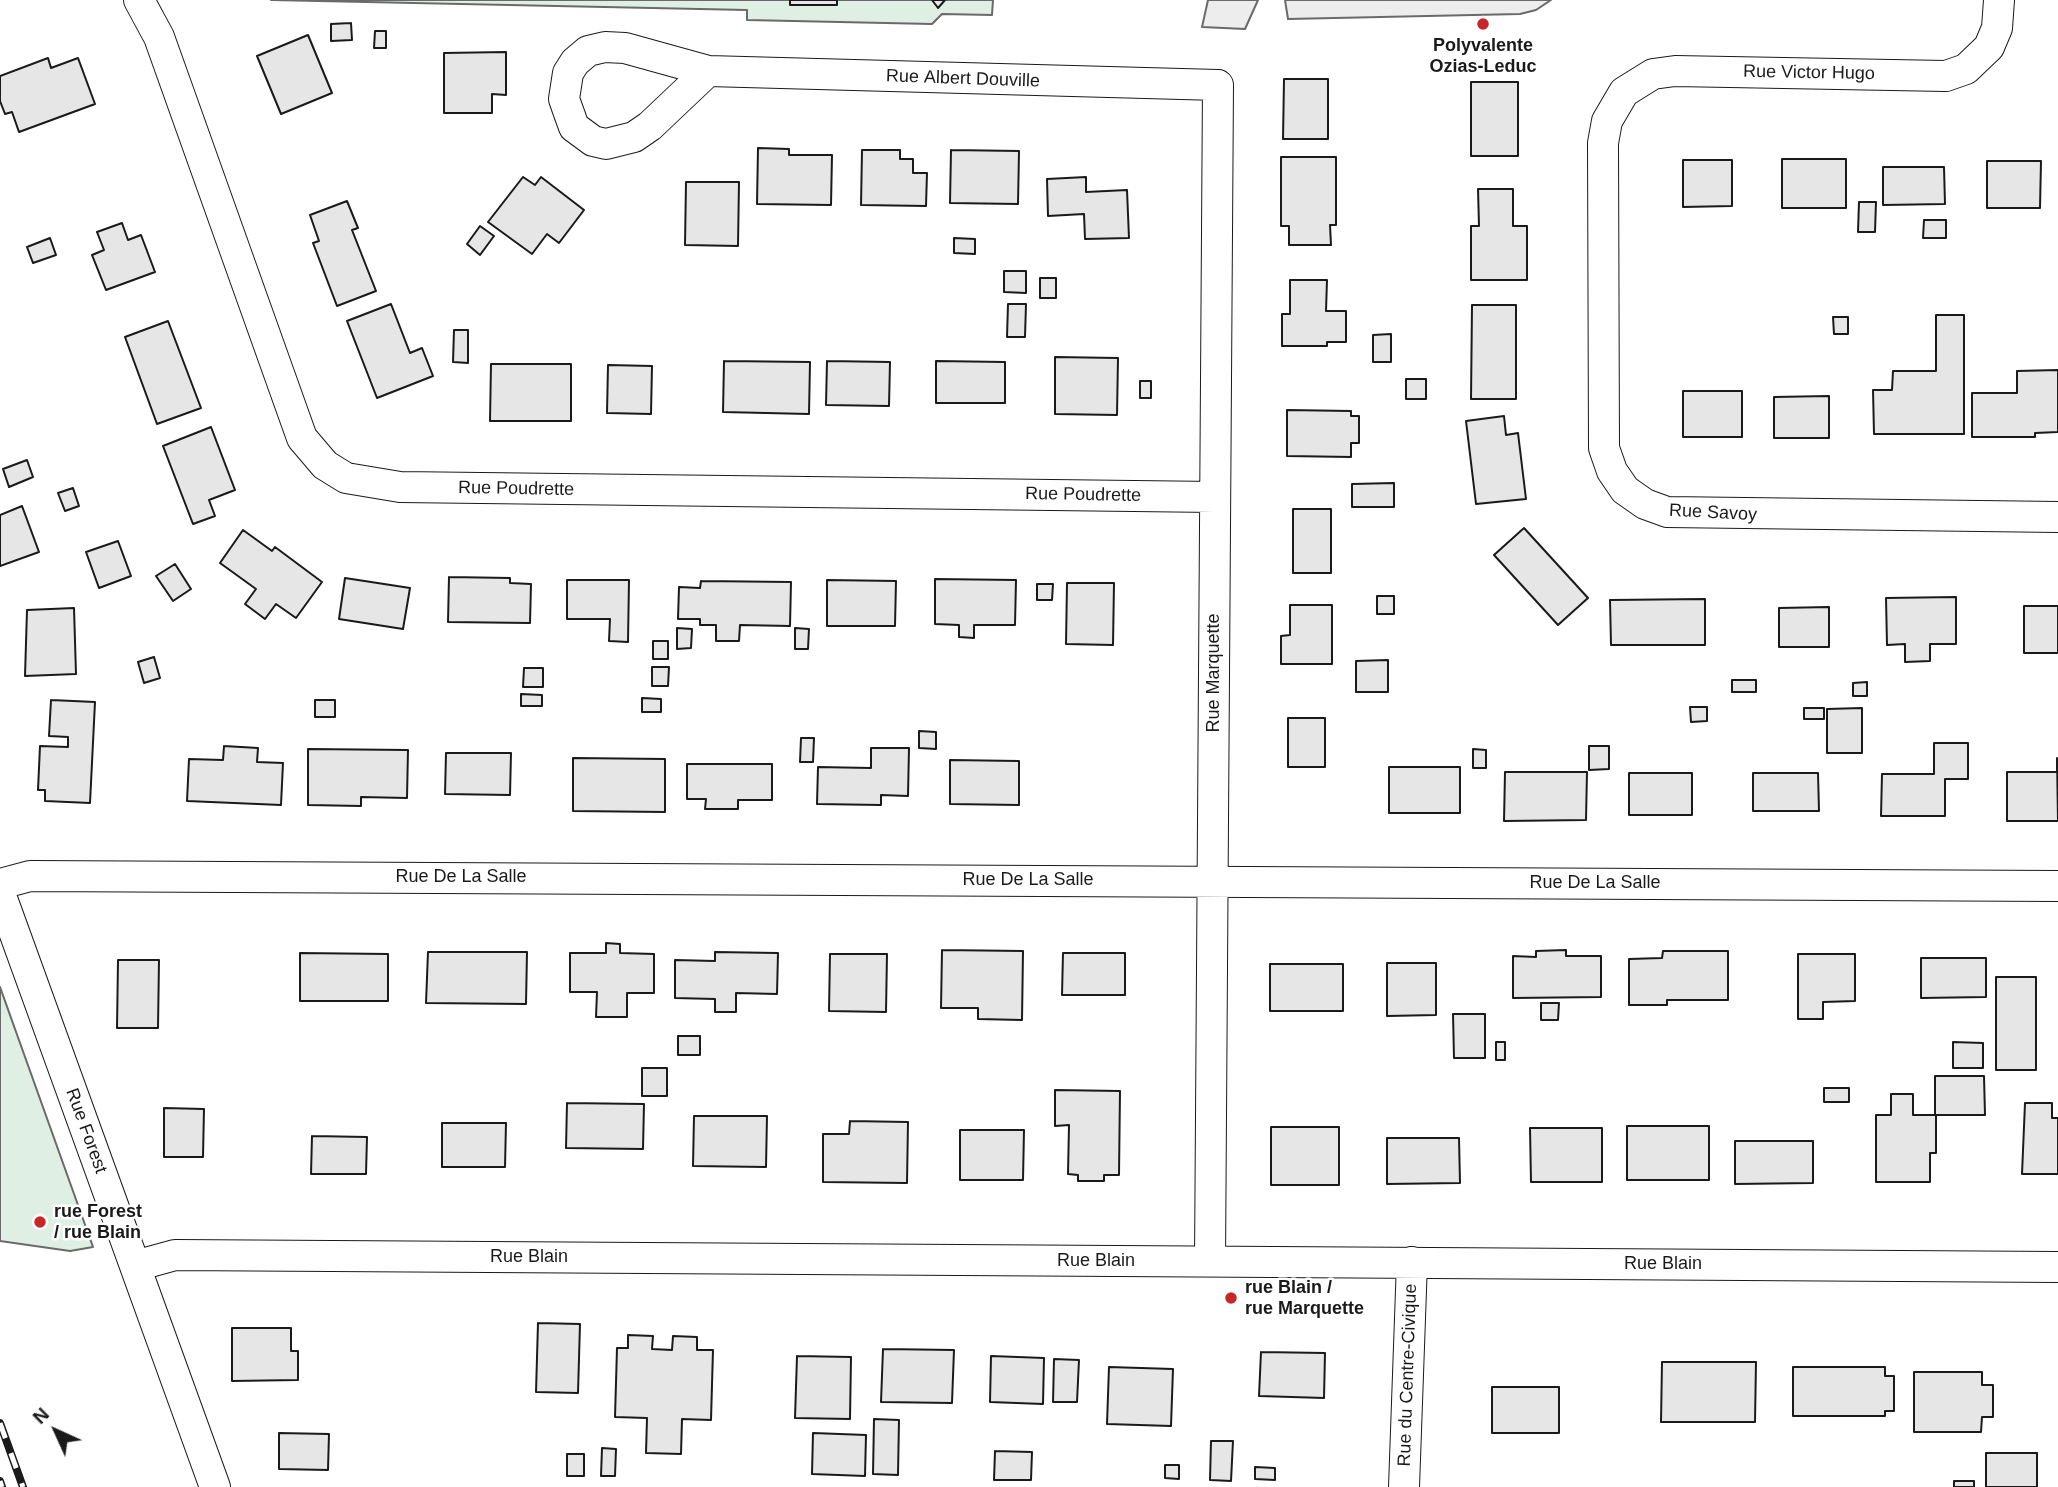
<!DOCTYPE html>
<style>
body{margin:0}
#map{position:relative;width:2058px;height:1487px;overflow:hidden;background:#fff;font-family:Helvetica,sans-serif}
canvas{display:block}
.north{position:absolute;left:21px;top:1396px;width:70px;height:70px;-webkit-text-stroke:5px #fff;paint-order:stroke;rotate:315deg;font-size:19px;font-weight:700;line-height:28px;text-align:center;color:#1a1a1a}
.north::after{content:'';display:block;margin:auto;width:24px;height:32px;background:#1a1a1a;clip-path:polygon(50% 0,100% 100%,50% 72%,0 100%)}
</style>
<div id="map">
<canvas width="2058" height="1487"></canvas>
<div class="north">N</div>
</div>
<script>
const ctx = document.querySelector('canvas').getContext('2d');
ctx.lineJoin = 'round';
function fill(path, color) { ctx.fillStyle = color; ctx.fill(path, 'evenodd'); }
const shape = rows => new Path2D(rows.map(r => 'M' + r).join(''));
function trace(path, color, width, dash) { ctx.strokeStyle = color; ctx.lineWidth = width; ctx.lineCap = dash ? 'butt' : 'round'; ctx.setLineDash(dash || []); ctx.stroke(path); }
function drawText(font, color, halo, rows, align = 'center') {
  ctx.font = font + ' Helvetica,sans-serif'; ctx.lineWidth = 5; ctx.setLineDash([]); ctx.textBaseline = 'middle'; ctx.strokeStyle = halo; ctx.fillStyle = color; for (const [text, x, y, turn = 0] of rows) {
    ctx.save(); ctx.translate(x, y); ctx.rotate((+turn || 0) * Math.PI / 180); ctx.textAlign = isNaN(turn) ? turn : align; if (halo) ctx.strokeText(text, 0, 0); ctx.fillText(text, 0, 0); ctx.restore();
  }
}
const green = shape([
 [271,0,993,0,992,15,942,14,932,24,747,20,747,10,271,0],
 [0,987,93,1247,70,1251,0,1241,0,987]
]);
fill(green, '#e0efe3');
trace(green, '#6a6a6a', 2);
const parking = shape([
 [1208,0,1258,0,1245,29,1202,27,1208,0],
 [1285,0,1551,0,1536,10,1520,14,1288,19,1285,0]
]);
fill(parking, '#ededed');
trace(parking, '#6a6a6a', 2);
const building = shape([
 [790,0,837,0,837,5,790,5,790,0],
 [932,0,945,0,938,8,932,0],
 [351,23,352,40,331,41,331,24,351,23],
 [375,31,386,31,386,48,374,48,375,31],
 [308,35,332,93,281,114,257,56,308,35],
 [506,52,506,95,492,94,492,113,444,113,444,53,506,52],
 [48,58,51,68,78,58,95,104,19,132,12,112,5,114,0,101,0,76,48,58],
 [1284,79,1328,79,1328,139,1283,139,1284,79],
 [1471,82,1518,82,1518,156,1471,156,1471,82],
 [758,148,789,149,789,155,832,155,831,205,757,204,758,148],
 [862,150,900,150,900,159,913,159,913,173,927,173,926,206,861,205,862,150],
 [951,150,1019,151,1018,204,950,203,951,150],
 [1281,157,1336,157,1336,225,1330,225,1331,245,1289,245,1289,226,1281,226,1281,157],
 [1782,159,1846,159,1846,208,1782,208,1782,159],
 [1683,160,1732,160,1732,206,1683,207,1683,160],
 [1987,161,2041,161,2040,208,1987,208,1987,161],
 [1883,167,1944,167,1945,204,1883,205,1883,167],
 [523,177,535,185,541,177,584,210,559,243,547,234,532,254,488,222,523,177],
 [1086,177,1086,192,1127,190,1129,238,1085,239,1084,214,1048,216,1047,179,1086,177],
 [686,182,739,182,738,246,685,245,686,182],
 [1478,189,1513,189,1513,226,1527,226,1527,280,1471,280,1471,226,1479,226,1478,189],
 [347,201,358,228,352,230,376,291,337,306,313,243,319,241,310,215,347,201],
 [1859,202,1876,202,1875,232,1858,232,1859,202],
 [1924,220,1946,220,1946,238,1923,238,1924,220],
 [122,223,128,240,141,235,155,272,106,290,92,255,104,250,97,232,122,223],
 [480,226,494,236,480,255,467,244,480,226],
 [50,238,56,255,33,263,27,247,50,238],
 [954,238,975,239,975,254,954,253,954,238],
 [1004,271,1026,271,1026,293,1004,292,1004,271],
 [1040,278,1056,278,1056,298,1040,298,1040,278],
 [1290,280,1327,280,1326,311,1346,311,1346,342,1327,342,1327,346,1282,346,1282,314,1290,314,1290,280],
 [391,304,410,353,422,348,433,376,377,398,347,321,391,304],
 [1008,304,1026,304,1025,337,1007,337,1008,304],
 [1472,305,1516,305,1516,399,1471,399,1472,305],
 [1936,315,1964,315,1964,434,1874,434,1873,390,1892,390,1893,371,1936,371,1936,315],
 [1833,317,1848,317,1848,334,1834,334,1833,317],
 [168,321,201,408,157,424,125,337,168,321],
 [454,330,468,330,468,363,453,362,454,330],
 [1391,334,1391,362,1373,362,1373,335,1391,334],
 [1055,357,1118,358,1117,415,1055,414,1055,357],
 [724,361,810,362,809,414,723,412,724,361],
 [827,361,890,362,889,406,826,405,827,361],
 [936,361,1005,362,1005,403,936,403,936,361],
 [491,364,571,364,571,421,490,421,491,364],
 [608,365,652,366,651,414,607,413,608,365],
 [2058,370,2058,432,2035,433,2035,437,1972,437,1972,393,2017,393,2017,371,2058,370],
 [1406,379,1426,379,1426,399,1406,399,1406,379],
 [1140,381,1151,381,1151,398,1140,398,1140,381],
 [1683,391,1742,391,1742,437,1683,437,1683,391],
 [1829,396,1829,438,1774,438,1774,397,1829,396],
 [1287,410,1351,411,1351,416,1359,416,1359,443,1351,443,1351,457,1287,456,1287,410],
 [1504,416,1506,435,1518,433,1526,499,1476,504,1466,421,1504,416],
 [211,427,235,490,209,500,215,516,193,524,163,446,211,427],
 [27,460,33,477,9,487,3,469,27,460],
 [1394,483,1394,507,1352,507,1352,484,1394,483],
 [73,488,79,506,65,511,58,493,73,488],
 [22,506,39,552,0,566,0,515,22,506],
 [1293,509,1331,509,1331,573,1293,573,1293,509],
 [1524,528,1588,598,1558,625,1494,555,1524,528],
 [243,530,272,551,275,547,322,582,296,618,276,604,265,619,245,604,256,589,220,563,243,530],
 [118,541,131,576,99,588,86,552,118,541],
 [175,564,191,589,173,601,156,576,175,564],
 [449,577,510,578,510,583,531,584,530,623,448,622,449,577],
 [345,578,410,588,403,629,339,619,345,578],
 [935,579,1016,580,1015,625,974,625,974,638,959,637,959,625,935,624,935,579],
 [567,580,629,580,628,642,609,641,610,619,567,619,567,580],
 [827,580,896,581,895,626,827,626,827,580],
 [701,581,791,582,790,626,740,625,739,641,716,641,716,625,700,625,700,619,678,619,679,587,700,588,701,581],
 [1067,583,1114,583,1113,645,1066,644,1067,583],
 [1037,584,1053,584,1052,600,1037,600,1037,584],
 [1377,596,1394,596,1394,614,1377,614,1377,596],
 [1956,597,1956,644,1930,644,1930,661,1905,662,1905,644,1887,645,1886,598,1956,597],
 [1705,599,1705,645,1611,645,1610,600,1705,599],
 [1290,605,1332,605,1332,664,1281,664,1281,636,1290,635,1290,605],
 [2024,606,2058,606,2058,653,2024,653,2024,606],
 [1829,607,1829,647,1779,647,1779,608,1829,607],
 [74,608,76,674,25,676,27,610,74,608],
 [677,628,692,629,691,648,677,649,677,628],
 [795,628,809,629,808,649,795,649,795,628],
 [653,641,668,641,668,659,653,659,653,641],
 [154,657,160,678,144,683,138,662,154,657],
 [1388,660,1388,692,1356,692,1356,661,1388,660],
 [652,667,669,667,668,686,652,686,652,667],
 [524,668,543,668,543,687,523,687,524,668],
 [1732,680,1756,680,1756,692,1732,692,1732,680],
 [1867,682,1867,696,1853,696,1853,683,1867,682],
 [521,694,542,695,542,706,521,706,521,694],
 [642,698,661,699,661,712,642,712,642,698],
 [51,700,95,702,90,803,45,801,45,790,38,790,40,746,68,747,68,737,49,736,51,700],
 [315,700,335,700,335,717,315,717,315,700],
 [1690,707,1707,707,1707,721,1691,722,1690,707],
 [1804,708,1824,708,1824,719,1804,719,1804,708],
 [1862,708,1862,753,1827,753,1827,709,1862,708],
 [1288,718,1325,718,1325,767,1288,767,1288,718],
 [919,731,936,732,936,749,919,748,919,731],
 [801,738,814,738,813,762,800,762,801,738],
 [1934,743,1968,743,1968,779,1945,779,1945,816,1881,816,1882,774,1934,774,1934,743],
 [224,746,258,748,257,762,283,763,281,805,187,801,189,759,223,760,224,746],
 [1589,746,1609,746,1609,769,1589,770,1589,746],
 [871,748,909,748,908,796,881,795,881,805,817,804,818,767,871,768,871,748],
 [308,749,408,750,407,798,361,797,361,806,308,805,308,749],
 [1473,749,1486,750,1486,768,1473,768,1473,749],
 [446,753,511,753,510,795,445,794,446,753],
 [573,758,665,759,665,812,573,811,573,758],
 [2057,758,2058,821,2007,821,2007,772,2057,772,2057,758],
 [950,760,1019,761,1019,805,950,804,950,760],
 [687,764,772,764,772,800,738,800,738,809,705,809,706,799,687,799,687,764],
 [1389,767,1460,767,1460,813,1389,813,1389,767],
 [1505,772,1587,772,1586,820,1504,821,1505,772],
 [1629,773,1692,773,1692,815,1629,815,1629,773],
 [1753,773,1818,773,1819,811,1753,811,1753,773],
 [606,943,620,944,620,953,654,954,654,993,627,993,627,1017,596,1017,597,992,570,992,570,953,606,953,606,943],
 [942,950,1023,951,1022,1020,978,1019,978,1008,941,1008,942,950],
 [1566,950,1566,956,1601,956,1601,997,1513,998,1513,956,1536,957,1536,951,1566,950],
 [1663,951,1728,951,1728,1000,1667,1000,1667,1005,1629,1005,1629,959,1662,958,1663,951],
 [428,952,527,952,526,1004,426,1003,428,952],
 [715,952,778,953,777,994,736,993,736,1012,715,1012,715,999,675,998,675,960,715,961,715,952],
 [300,953,388,954,388,1001,300,1001,300,953],
 [1063,953,1125,953,1125,995,1062,995,1063,953],
 [830,954,887,954,886,1012,829,1011,830,954],
 [1798,954,1855,954,1855,1001,1823,1002,1823,1019,1798,1019,1798,954],
 [1921,958,1986,958,1986,997,1921,998,1921,958],
 [118,960,159,960,158,1028,117,1028,118,960],
 [1387,963,1436,963,1436,1015,1387,1016,1387,963],
 [1270,964,1343,964,1343,1011,1270,1011,1270,964],
 [1996,977,2036,977,2036,1070,1996,1070,1996,977],
 [1541,1003,1559,1003,1558,1020,1541,1020,1541,1003],
 [1453,1014,1485,1014,1485,1058,1454,1058,1453,1014],
 [678,1036,700,1036,700,1055,678,1055,678,1036],
 [1496,1042,1505,1042,1505,1060,1496,1060,1496,1042],
 [1953,1042,1983,1043,1983,1068,1953,1068,1953,1042],
 [642,1068,667,1068,667,1096,642,1096,642,1068],
 [1935,1076,1984,1076,1985,1115,1936,1115,1936,1153,1930,1153,1930,1182,1876,1182,1876,1115,1891,1115,1891,1094,1913,1094,1913,1115,1935,1115,1935,1076],
 [1824,1088,1849,1088,1849,1102,1824,1102,1824,1088],
 [1055,1090,1120,1091,1119,1175,1104,1175,1104,1181,1078,1181,1078,1175,1068,1174,1069,1125,1055,1126,1055,1090],
 [567,1103,644,1104,643,1149,566,1148,567,1103],
 [2025,1103,2052,1103,2052,1118,2058,1118,2058,1174,2022,1174,2025,1103],
 [164,1108,204,1109,203,1157,164,1157,164,1108],
 [694,1116,767,1116,766,1167,693,1166,694,1116],
 [850,1121,908,1122,907,1183,823,1182,823,1134,849,1134,850,1121],
 [442,1123,506,1123,505,1167,442,1167,442,1123],
 [1627,1126,1709,1126,1709,1180,1627,1180,1627,1126],
 [1271,1127,1339,1127,1339,1185,1271,1185,1271,1127],
 [1530,1128,1602,1128,1602,1182,1531,1182,1530,1128],
 [960,1130,1024,1130,1023,1180,960,1180,960,1130],
 [312,1136,367,1137,366,1174,311,1174,312,1136],
 [1387,1138,1459,1138,1460,1183,1387,1184,1387,1138],
 [1735,1141,1813,1141,1813,1183,1735,1184,1735,1141],
 [538,1323,580,1324,578,1393,536,1392,538,1323],
 [232,1328,291,1328,291,1351,298,1351,298,1380,232,1381,232,1328],
 [628,1335,653,1336,652,1349,672,1350,673,1336,697,1337,697,1350,713,1350,711,1420,682,1419,681,1454,646,1453,647,1418,615,1417,617,1348,628,1348,628,1335],
 [883,1349,954,1350,952,1403,881,1402,883,1349],
 [1261,1352,1325,1353,1324,1398,1259,1396,1261,1352],
 [797,1356,851,1357,850,1419,795,1418,797,1356],
 [991,1356,1044,1358,1043,1404,990,1402,991,1356],
 [1054,1359,1079,1360,1077,1402,1053,1402,1054,1359],
 [1662,1362,1756,1362,1755,1422,1661,1422,1662,1362],
 [1109,1367,1173,1369,1171,1426,1107,1424,1109,1367],
 [1793,1367,1885,1367,1885,1376,1894,1376,1894,1411,1885,1411,1885,1416,1793,1416,1793,1367],
 [1914,1372,1982,1372,1982,1385,1993,1385,1993,1417,1982,1417,1981,1432,1914,1432,1914,1372],
 [1492,1387,1559,1387,1559,1433,1492,1433,1492,1387],
 [874,1419,899,1420,898,1475,873,1474,874,1419],
 [279,1433,329,1434,328,1470,279,1469,279,1433],
 [813,1433,866,1435,865,1476,812,1474,813,1433],
 [1211,1441,1233,1441,1231,1481,1210,1480,1211,1441],
 [602,1448,616,1449,615,1476,601,1476,602,1448],
 [995,1451,1032,1452,1031,1480,994,1480,995,1451],
 [1986,1453,2037,1453,2037,1487,1986,1487,1986,1453],
 [567,1454,584,1454,584,1476,567,1476,567,1454],
 [1165,1465,1179,1465,1179,1479,1165,1478,1165,1465],
 [1255,1467,1275,1468,1275,1480,1255,1479,1255,1467],
 [1954,1481,1974,1481,1974,1487,1954,1487,1954,1481]
]);
fill(building, '#e6e6e6');
trace(building, '#1a1a1a', 2);
const minor = shape([
 [139,0,159,37,302,438,325,465,346,478,400,487,1215,497],
 [1999,0,1997,28,1989,47,1966,69,1946,76,1675,71,1653,74,1624,92,1607,121,1603,143,1604,448,1612,471,1625,490,1645,504,1667,512,2058,517],
 [708,71,650,126,634,137,606,144,593,141,574,127,564,99,568,73,575,62,588,51,605,47,625,48,708,71,1218,85,1210,1261],
 [0,884,30,876,2058,886],
 [0,893,215,1487],
 [135,1266,175,1255,2058,1267],
 [1404,1487,1412,1262]
]);
trace(minor, '#1a1a1a', 32);
trace(minor, '#fff', 30);
const rail = shape([
 [0,1423,23,1487],
 [0,1481,2,1487]
]);
trace(rail, '#1a1a1a', 8);
trace(rail, '#fff', 5, [16]);
for (const [x, y, r, color] of [
 [1483,24,7,"#c62828"],
 [40,1222,7,"#c62828"],
 [1231,1298,7,"#c62828"]
]) { const dot = new Path2D(); dot.arc(x, y, r, 0, 2 * Math.PI); ctx.fillStyle = color; ctx.fill(dot); trace(dot, '#fff', 2.5); }
drawText('bold 18px', '#1a1a1a', '#fff', [
 ["Polyvalente",1483,46,"center"],
 ["Ozias-Leduc",1483,67,"center"],
 ["rue Forest",54,1212],
 ["/ rue Blain",54,1233],
 ["rue Blain /",1245,1288],
 ["rue Marquette",1245,1309]
], 'left');
drawText('18px', '#1a1a1a', '#fff', [
 ["Rue Victor Hugo",1809,73,1],
 ["Rue Albert Douville",963,79,2],
 ["Rue Poudrette",516,489,1],
 ["Rue Poudrette",1083,495,1],
 ["Rue Savoy",1713,513,3],
 ["Rue Marquette",1214,673,-90],
 ["Rue De La Salle",461,877],
 ["Rue De La Salle",1028,880],
 ["Rue De La Salle",1595,883],
 ["Rue Forest",86,1131,70],
 ["Rue Blain",529,1257],
 ["Rue Blain",1096,1261],
 ["Rue Blain",1663,1264],
 ["Rue du Centre-Civique",1408,1375,-88]
]);
</script>
